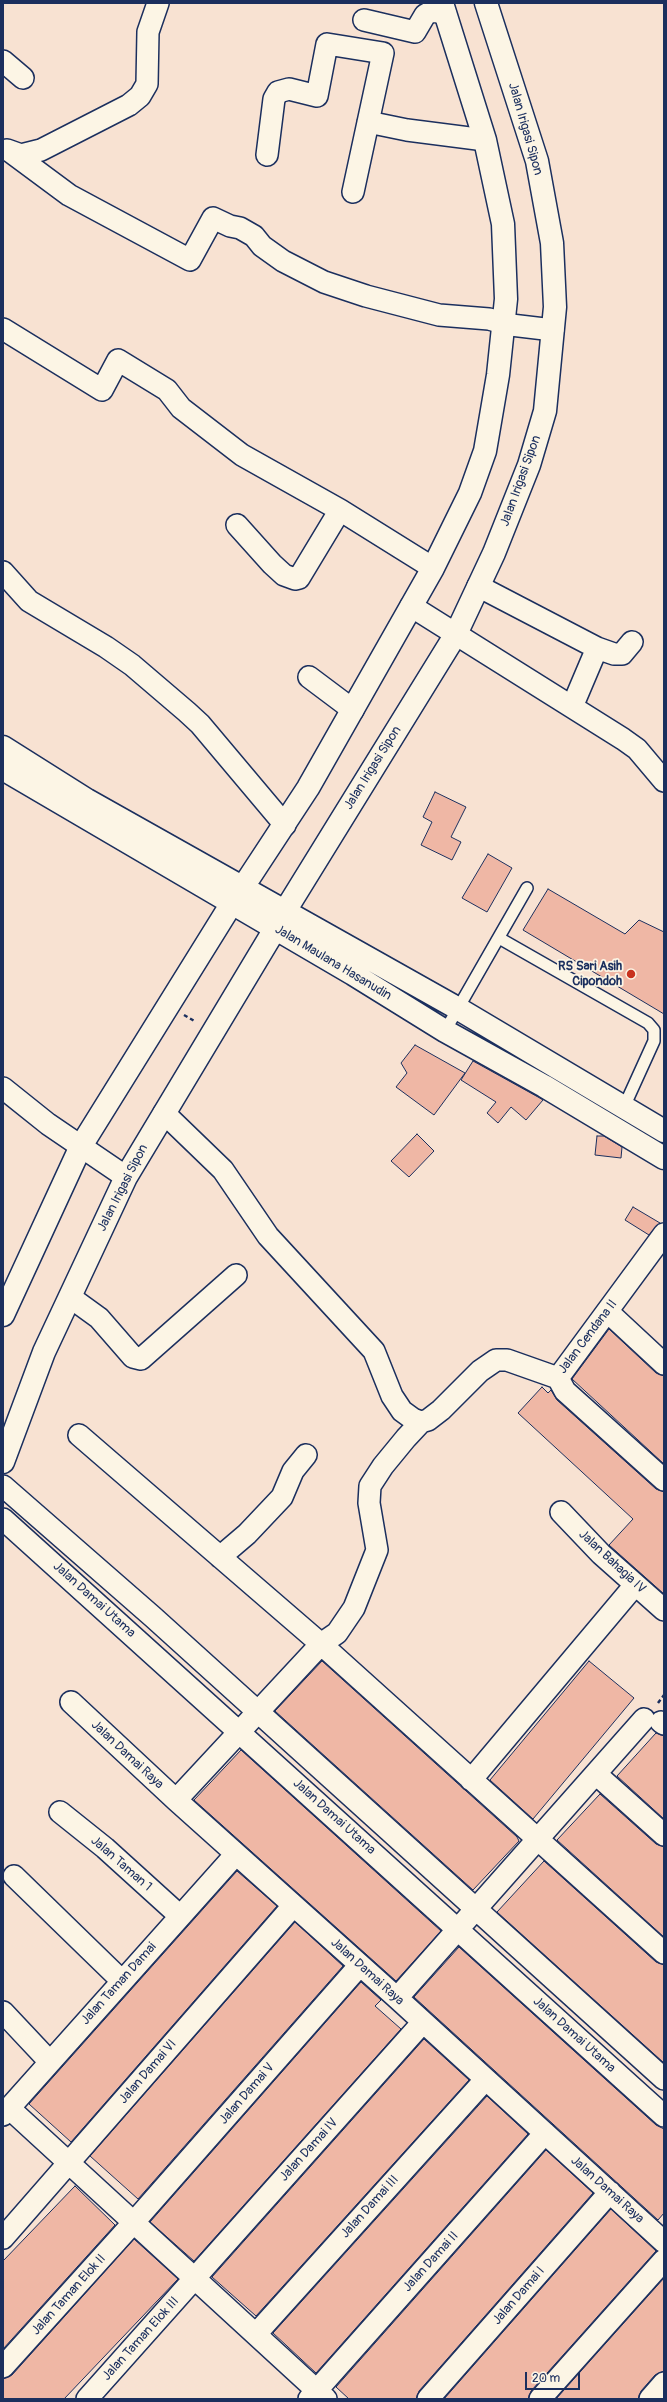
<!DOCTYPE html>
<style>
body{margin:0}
#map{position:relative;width:667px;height:2402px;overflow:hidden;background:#f8e2d2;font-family:Pangolin,sans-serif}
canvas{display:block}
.frame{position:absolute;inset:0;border:4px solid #1b2f5e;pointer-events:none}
.scale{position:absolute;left:525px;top:2372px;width:55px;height:18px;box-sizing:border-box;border:2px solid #1b2f5e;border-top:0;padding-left:5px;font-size:12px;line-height:14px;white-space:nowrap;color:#1b2f5e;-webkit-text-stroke:3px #fcf5e5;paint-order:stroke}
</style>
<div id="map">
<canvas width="667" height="2402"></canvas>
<div class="frame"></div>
<div class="scale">20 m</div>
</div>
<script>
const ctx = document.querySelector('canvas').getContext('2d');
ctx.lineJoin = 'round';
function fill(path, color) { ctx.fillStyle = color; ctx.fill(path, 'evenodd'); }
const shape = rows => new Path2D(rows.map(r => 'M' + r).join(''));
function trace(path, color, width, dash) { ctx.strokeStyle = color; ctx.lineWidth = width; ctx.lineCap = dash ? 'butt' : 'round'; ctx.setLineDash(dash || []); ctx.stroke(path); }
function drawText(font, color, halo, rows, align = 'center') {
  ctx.font = font + ' Pangolin,sans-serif'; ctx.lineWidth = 3.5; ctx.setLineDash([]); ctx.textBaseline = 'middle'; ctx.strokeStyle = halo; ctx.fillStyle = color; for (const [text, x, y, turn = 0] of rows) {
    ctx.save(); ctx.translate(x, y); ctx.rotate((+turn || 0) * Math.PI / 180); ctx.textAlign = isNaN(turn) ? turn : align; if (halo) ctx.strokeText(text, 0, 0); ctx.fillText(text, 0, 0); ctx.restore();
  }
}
const building = shape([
 [435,792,466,807,451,837,461,842,452,860,421,845,432,822,423,817,435,792],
 [488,854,512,868,487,912,462,898,488,854],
 [548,889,625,934,639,920,664,932,664,1014,523,930,548,889],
 [415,1045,465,1073,434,1115,396,1087,407,1073,401,1063,415,1045],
 [473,1061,538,1097,543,1100,526,1120,511,1107,498,1123,487,1113,496,1102,461,1080,473,1061],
 [417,1134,434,1151,409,1177,391,1161,417,1134],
 [597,1136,604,1136,622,1147,621,1158,595,1155,597,1136],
 [633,1207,660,1223,649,1235,625,1220,633,1207],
 [609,1329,656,1373,664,1376,664,1464,572,1379,609,1329],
 [542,1387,548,1393,551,1390,557,1400,656,1489,664,1492,664,1594,609,1545,633,1519,518,1413,542,1387],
 [322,1661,517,1837,519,1841,473,1890,275,1711,322,1661],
 [589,1661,634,1698,533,1819,490,1780,589,1661],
 [656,1733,664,1736,664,1819,617,1776,656,1733],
 [241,1750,441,1931,396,1981,194,1800,241,1750],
 [600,1794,656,1844,664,1847,664,1937,557,1840,600,1794],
 [544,1861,656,1962,664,1965,664,2063,497,1912,544,1861],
 [237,1871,277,1906,71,2142,29,2104,237,1871],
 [295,1922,343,1966,138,2199,90,2156,295,1922],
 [459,1947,656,2125,664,2129,664,2213,658,2220,414,1997,459,1947],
 [361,1982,381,2000,375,2006,401,2029,194,2261,150,2222,361,1982],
 [424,2039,469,2080,256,2316,212,2277,424,2039],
 [487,2096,528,2134,316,2373,273,2333,487,2096],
 [546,2150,593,2193,419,2391,416,2399,349,2399,336,2387,546,2150],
 [75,2186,115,2225,3,2349,3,2261,75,2186],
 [611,2209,656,2251,531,2391,528,2399,444,2399,611,2209],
 [134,2239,178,2279,64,2399,3,2399,3,2379,12,2375,134,2239],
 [664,2278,664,2371,655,2375,641,2391,638,2399,556,2399,664,2278]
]);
fill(building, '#efb7a5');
trace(building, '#1b2f5e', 1);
const service = shape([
 [499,938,648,1023,654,1030,654,1041,624,1107],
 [445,1031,527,888]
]);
const minor = shape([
 [364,20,415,32,425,15,432,11,445,13],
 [3,61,23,78],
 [368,122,407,130,485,140],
 [7,150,21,155,41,150,129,105,140,96,147,84,148,32,158,3],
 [11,152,69,195,190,260,213,218,230,226,240,228,254,236,262,246,283,261,324,282,366,296,439,315,489,319,511,325,553,330],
 [267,155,274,99,278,92,289,89,317,96,327,44,383,53,353,192],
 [3,329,102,390,118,360,167,390,181,408,242,455,340,510,433,568],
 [237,525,272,564,284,575,295,579,299,578,340,510],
 [3,572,29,601,106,647,132,665,187,712,200,724,285,825],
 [478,586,597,648,572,707],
 [411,606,623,739,637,749,664,781],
 [597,648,614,654,622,654,632,642],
 [309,677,353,710],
 [3,1088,48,1124,126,1177],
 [164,1113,223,1170,268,1236,374,1351,392,1396,402,1411,413,1419,421,1422],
 [664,1234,558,1378,565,1391,664,1480],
 [70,1297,99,1318,133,1357,141,1359,236,1275],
 [608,1312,664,1364],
 [79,1435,321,1644,664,1953],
 [3,1486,153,1617,664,2079],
 [561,1512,601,1554,664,1610],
 [3,1519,664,2116],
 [220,1557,247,1534,282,1497,293,1471,306,1455],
 [71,1702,176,1800,397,1998,664,2242],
 [661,1722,664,1724],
 [596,1774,664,1835],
 [471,1780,635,1585],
 [176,1800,321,1644,337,1633,354,1608,377,1550,369,1503,370,1486,383,1466,406,1438,421,1422,428,1420,441,1410,480,1371,496,1360,507,1360,558,1378],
 [60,1812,105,1848,180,1916],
 [14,1876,122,1981],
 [397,1998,644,1719],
 [3,2012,50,2062],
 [9,2108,326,2399],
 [3,2115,236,1854],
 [3,2238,293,1906],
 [256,2334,485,2080],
 [3,2367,134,2222,360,1965],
 [87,2399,423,2022],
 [309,2399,545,2133],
 [428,2399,610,2192],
 [540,2399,664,2260],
 [650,2399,664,2383]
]);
const tertiary = shape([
 [3,747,87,800,457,1008,664,1131],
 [3,769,353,974,445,1031,544,1086,664,1158],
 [243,887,308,788,433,568,470,493,485,451,498,375,506,299,503,224,485,140,442,3],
 [285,911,456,634,494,553,529,465,545,411,555,307,552,243,537,161,486,3],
 [3,1315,81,1146,232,903],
 [3,1462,44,1352,126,1177,275,929]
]);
trace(service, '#1b2f5e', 14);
trace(minor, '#1b2f5e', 24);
trace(tertiary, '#1b2f5e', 25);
trace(shape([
 [184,1015,196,1022],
 [658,1703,664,1695]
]), '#1b2f5e', 2.5, [4, 3]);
trace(service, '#fcf5e5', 11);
trace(minor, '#fcf5e5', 21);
trace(tertiary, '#fcf5e5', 22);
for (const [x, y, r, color] of [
 [631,974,5,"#c8321e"]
]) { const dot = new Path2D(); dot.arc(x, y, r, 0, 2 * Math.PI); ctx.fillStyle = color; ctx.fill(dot); trace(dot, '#fcf5e5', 1.5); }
drawText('13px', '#1b2f5e', '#fcf5e5', [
 ["Jalan Irigasi Sipon",525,129,74],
 ["Jalan Irigasi Sipon",521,481,-70],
 ["Jalan Irigasi Sipon",373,768,-58],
 ["Jalan Maulana Hasanudin",333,963,31],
 ["Jalan Irigasi Sipon",123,1188,-63],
 ["Jalan Cendana II",588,1337,-53],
 ["Jalan Bahagia IV",612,1562,43],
 ["Jalan Damai Utama",94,1600,42],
 ["Jalan Damai Raya",127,1755,43],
 ["Jalan Damai Utama",334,1817,42],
 ["Jalan Taman 1",121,1864,41],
 ["Jalan Damai Raya",367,1972,42],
 ["Jalan Taman Damai",119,1984,-48],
 ["Jalan Damai Utama",574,2035,42],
 ["Jalan Damai VI",148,2072,-49],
 ["Jalan Damai V",247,2094,-49],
 ["Jalan Damai IV",309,2150,-48],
 ["Jalan Damai Raya",607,2190,42],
 ["Jalan Damai III",370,2207,-48],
 ["Jalan Damai II",431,2262,-48],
 ["Jalan Taman Elok II",69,2295,-48],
 ["Jalan Damai I",519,2296,-49],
 ["Jalan Taman Elok III",141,2339,-48]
]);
drawText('bold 13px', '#1b2f5e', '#fcf5e5', [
 ["RS Sari Asih",622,967],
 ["Cipondoh",622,982]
], 'right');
</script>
